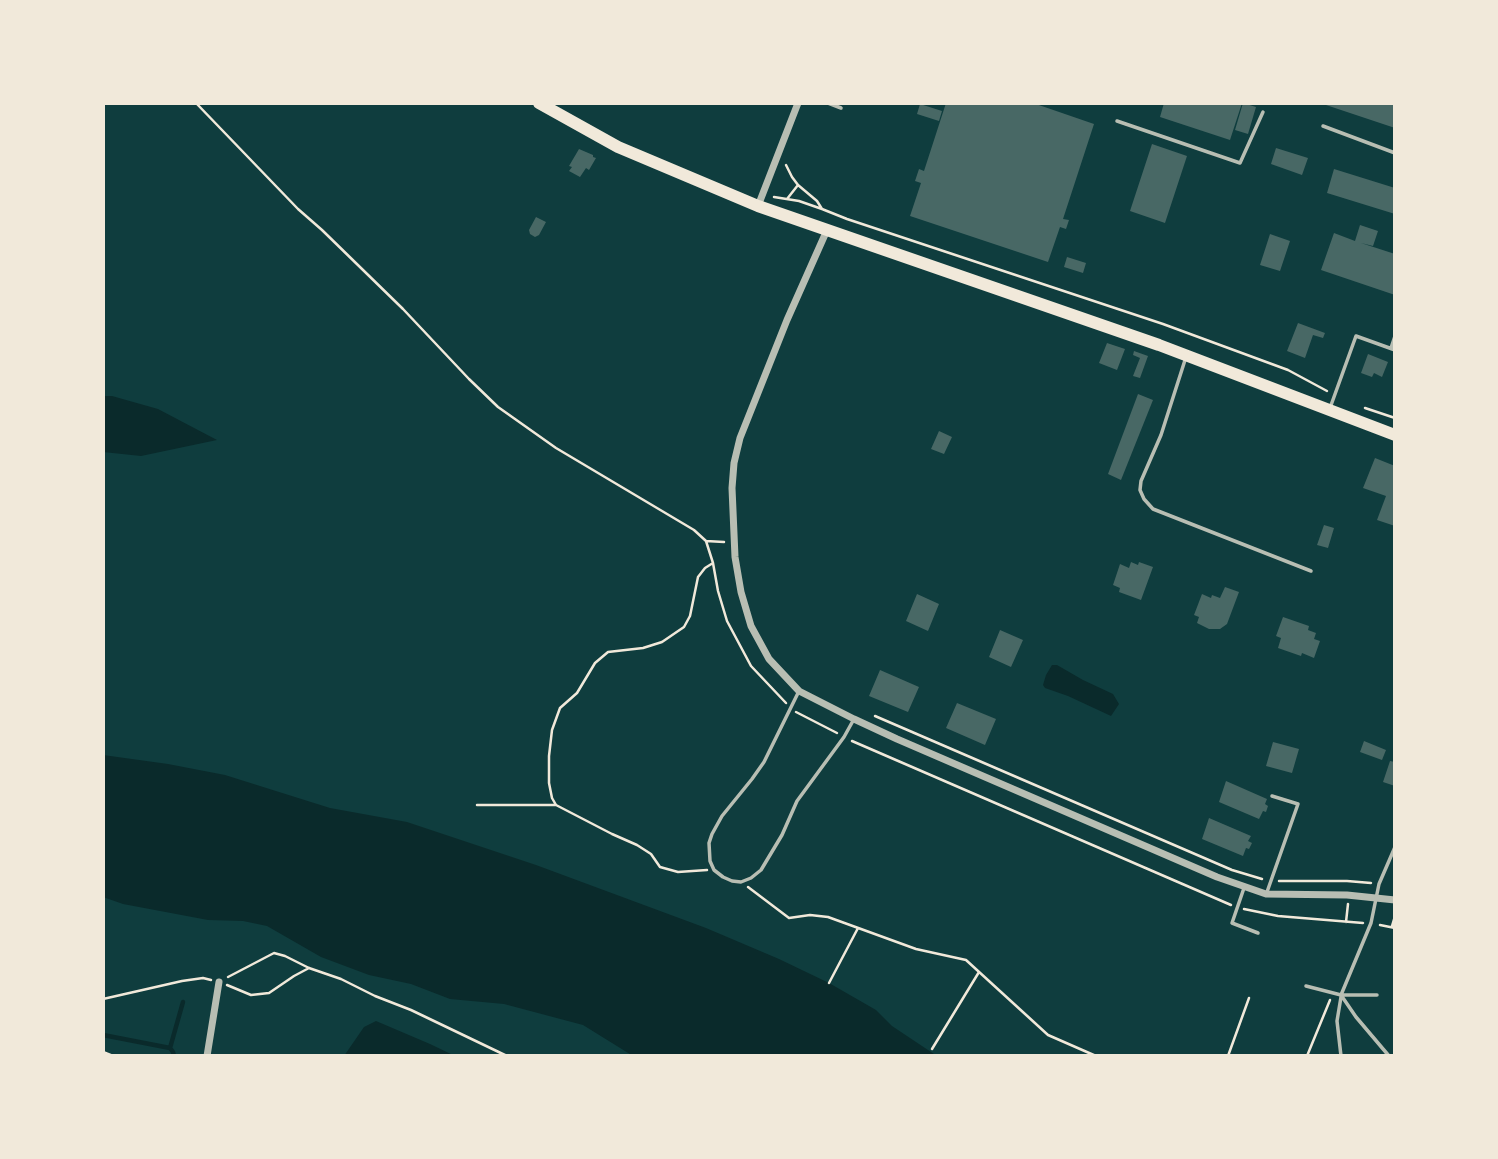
<!DOCTYPE html>
<style>
body{margin:0}
#map{position:relative;width:1498px;height:1159px;overflow:hidden;background:#0f3d3e;font-family:"Asap Condensed",sans-serif}
canvas{display:block}
.frame{position:absolute;inset:0;border:105px solid #f1e9da;pointer-events:none}
</style>
<div id="map">
<canvas width="1498" height="1159"></canvas>
<div class="frame"></div>
</div>
<script>
const ctx = document.querySelector('canvas').getContext('2d');
ctx.lineJoin = 'round';
function fill(path, color) { ctx.fillStyle = color; ctx.fill(path, 'evenodd'); }
const shape = rows => new Path2D(rows.map(r => 'M' + r).join(''));
function trace(path, color, width, dash) { ctx.strokeStyle = color; ctx.lineWidth = width; ctx.lineCap = dash ? 'butt' : 'round'; ctx.setLineDash(dash || []); ctx.stroke(path); }
fill(shape([
 [103,396,112,396,158,409,217,440,141,456,103,452],
 [1052,665,1057,665,1083,680,1113,694,1119,704,1111,716,1068,696,1045,688,1043,685,1046,675],
 [103,755,168,764,225,775,330,808,407,822,536,865,706,928,779,959,829,983,876,1010,892,1026,937,1056,633,1056,583,1025,504,1004,450,999,411,984,369,975,321,957,267,926,243,921,208,920,123,904,103,897],
 [376,1021,430,1044,455,1056,344,1056,364,1027]
]), '#0a2a2b');
trace(shape([
 [103,1035,170,1048,173,1052,174,1056],
 [170,1048,183,1002]
]), '#0a2a2b', 4.5);
fill(shape([
 [946,103,1033,103,1094,124,1063,219,1069,220,1066,229,1060,227,1048,262,910,216,921,183,915,181,919,169,924,171],
 [1164,103,1242,103,1230,140,1160,117],
 [1243,103,1256,107,1248,134,1235,130],
 [1323,103,1395,103,1395,128,1323,104],
 [920,104,942,111,939,121,917,114],
 [1152,144,1187,156,1165,223,1130,211],
 [1276,148,1308,158,1302,175,1271,164],
 [579,149,593,155,593,157,596,158,589,170,586,168,580,177,569,171,572,167,569,166],
 [1334,169,1395,188,1395,214,1327,193],
 [536,217,546,222,539,235,535,237,530,234,529,230],
 [1360,225,1378,231,1373,246,1361,243,1395,254,1395,295,1321,270,1334,233,1355,241],
 [1270,234,1290,241,1280,271,1260,265],
 [1067,257,1086,263,1083,273,1064,267],
 [1298,323,1325,333,1323,338,1313,335,1305,358,1287,351],
 [1107,343,1125,349,1117,370,1099,363],
 [1134,351,1148,356,1140,378,1133,376,1140,358,1133,355],
 [1368,354,1388,362,1382,377,1374,373,1372,377,1361,373],
 [1138,394,1153,400,1121,480,1108,474],
 [939,431,952,437,944,454,931,449],
 [1375,458,1395,466,1395,526,1377,520,1386,496,1363,488],
 [1324,525,1334,528,1328,548,1317,545],
 [1131,562,1138,565,1139,562,1153,567,1141,600,1119,592,1120,588,1113,585,1120,564,1129,568],
 [1225,587,1239,592,1227,624,1220,629,1209,629,1197,623,1199,617,1194,615,1202,594,1211,598,1212,595,1220,598],
 [917,594,939,604,928,631,906,621],
 [1283,617,1309,626,1308,630,1316,633,1314,639,1320,641,1314,658,1302,653,1301,656,1278,648,1281,638,1276,636],
 [1000,630,1023,640,1011,667,989,657],
 [880,670,919,687,908,712,869,696],
 [957,703,996,719,985,745,946,728],
 [1364,741,1386,750,1382,760,1360,752],
 [1273,742,1299,749,1292,773,1266,766],
 [1390,761,1395,762,1395,786,1383,782],
 [1226,781,1267,799,1265,804,1268,806,1266,812,1263,811,1259,819,1219,802],
 [1209,818,1251,836,1248,841,1252,843,1249,849,1246,848,1243,856,1202,839]
]), '#486865');
trace(shape([
 [196,103,298,209,322,230,403,309,469,379,498,407,556,448,694,530,706,541,713,563,718,591,727,621,751,666,786,703],
 [786,165,792,177,798,185,817,201,822,209,847,219,1163,324,1288,370,1327,391],
 [774,197,799,201,822,209],
 [787,199,798,185],
 [1365,408,1395,418],
 [706,541,724,542],
 [796,712,837,733],
 [875,716,1232,870,1262,879],
 [852,741,1231,905],
 [477,805,556,805],
 [707,870,678,872,660,867,651,854,637,845,612,834,556,805,552,798,549,783,549,756,552,730,560,708,577,693,595,663,608,652,643,648,662,642,684,627,690,616,698,577,705,568,713,563],
 [1279,881,1347,881,1371,883],
 [748,887,789,918,810,915,828,917,916,949,966,960,1048,1035,1096,1056],
 [1244,909,1278,916,1363,923],
 [1346,922,1348,904],
 [1380,925,1395,928],
 [1392,926,1395,916],
 [228,977,274,953,285,956,309,968,341,979,375,996,411,1010,507,1056],
 [829,983,858,928],
 [227,985,251,995,269,993,294,976,309,968],
 [103,999,182,981,203,978,211,980],
 [932,1049,979,972],
 [103,1052,113,1056],
 [1228,1056,1249,998],
 [1307,1056,1330,1000]
]), '#f1e9da', 2.5);
trace(shape([
 [828,103,841,108],
 [1117,121,1240,163,1263,112],
 [1323,126,1395,153],
 [1391,348,1395,336],
 [1186,357,1161,435,1141,481,1140,490,1144,499,1153,509,1311,571],
 [1330,408,1356,336,1395,350],
 [799,691,764,762,752,779,722,816,712,834,709,843,710,861,714,870,723,877,732,881,741,882,751,878,761,870,782,835,797,801,844,737,854,719],
 [1244,888,1232,923,1258,933],
 [1267,892,1298,804,1272,796],
 [1306,986,1341,995,1371,923,1379,884,1395,847],
 [1341,995,1356,1017,1389,1056],
 [1341,995,1377,995],
 [1341,1056,1337,1021,1341,997]
]), '#b8beb3', 3.5);
trace(shape([
 [758,206,798,103],
 [827,230,787,320,740,438,734,463,732,488,735,557,741,592,751,626,769,659,799,691,854,719,897,739,1217,877,1266,894,1347,895,1395,900],
 [207,1056,219,982]
]), '#b8beb3', 7);
trace(shape([
 [539,103,618,147,758,206,1159,345,1395,435]
]), '#f1e9da', 12);
</script>
